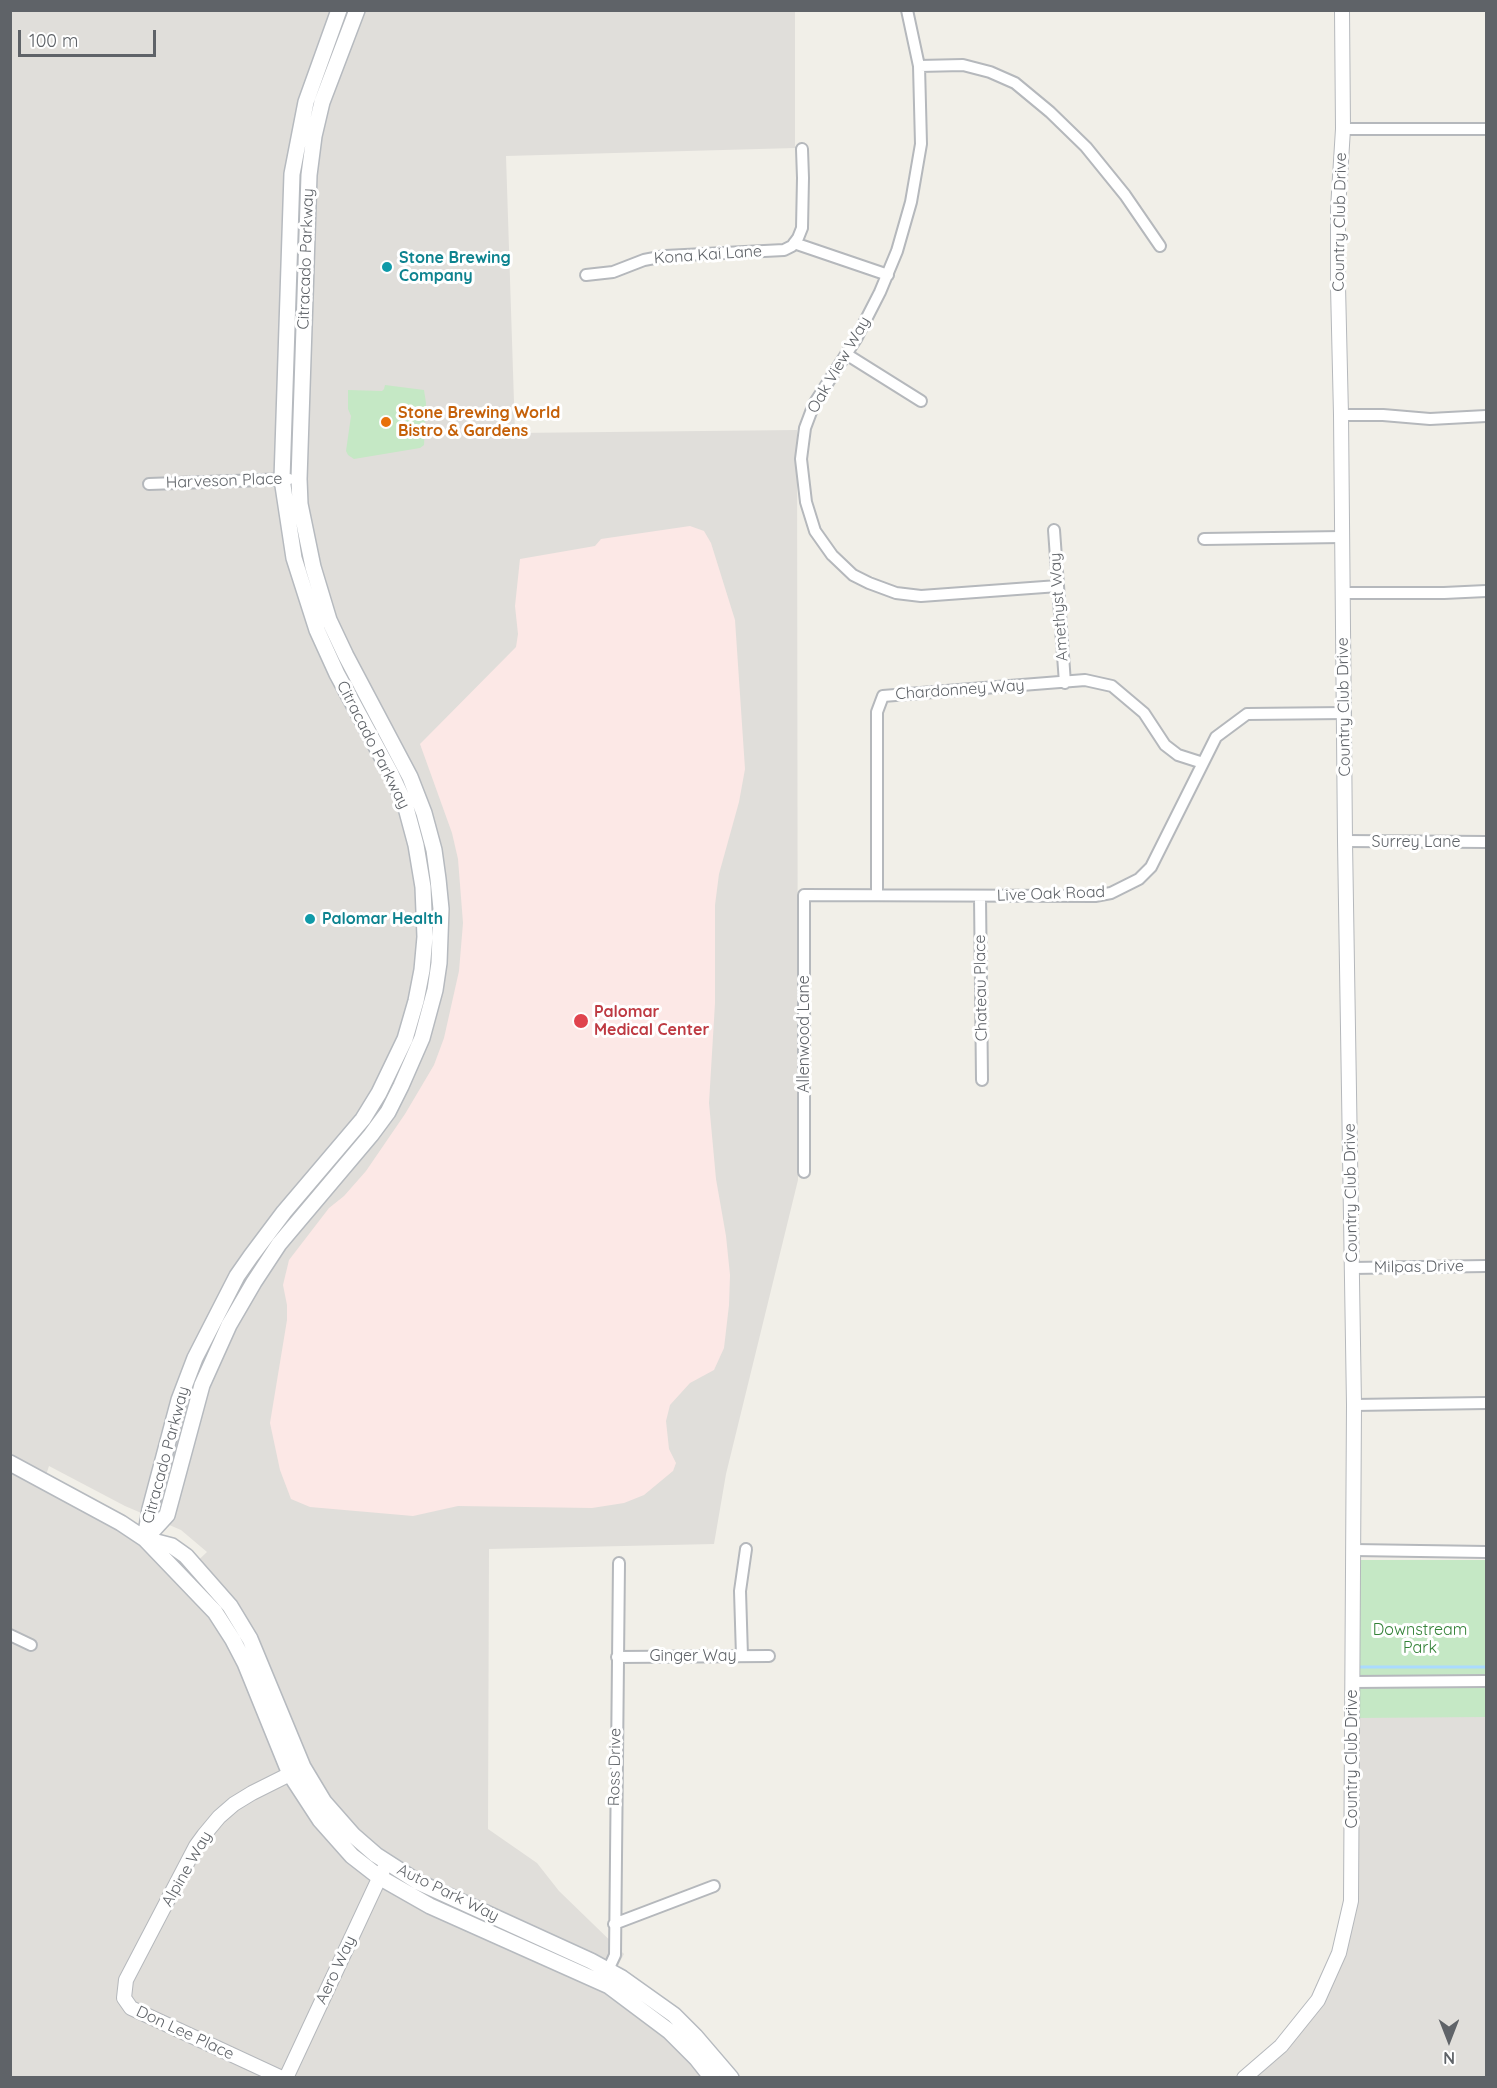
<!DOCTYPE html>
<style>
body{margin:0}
#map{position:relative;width:1497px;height:2088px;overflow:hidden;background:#f1efe8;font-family:Quicksand,sans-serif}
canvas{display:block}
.frame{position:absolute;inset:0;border:12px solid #5f6368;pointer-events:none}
.north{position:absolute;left:1419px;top:2010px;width:60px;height:60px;-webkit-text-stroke:4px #fff;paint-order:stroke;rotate:180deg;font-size:16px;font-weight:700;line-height:24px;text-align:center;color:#5f6368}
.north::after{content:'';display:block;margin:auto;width:21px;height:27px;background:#5f6368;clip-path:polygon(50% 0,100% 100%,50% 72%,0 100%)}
.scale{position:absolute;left:18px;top:30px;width:138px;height:27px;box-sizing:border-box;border:3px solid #5f6368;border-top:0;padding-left:8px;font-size:18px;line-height:21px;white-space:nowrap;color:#5f6368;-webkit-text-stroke:4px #fff;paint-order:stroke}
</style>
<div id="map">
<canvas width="1497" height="2088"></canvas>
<div class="frame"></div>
<div class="north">N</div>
<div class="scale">100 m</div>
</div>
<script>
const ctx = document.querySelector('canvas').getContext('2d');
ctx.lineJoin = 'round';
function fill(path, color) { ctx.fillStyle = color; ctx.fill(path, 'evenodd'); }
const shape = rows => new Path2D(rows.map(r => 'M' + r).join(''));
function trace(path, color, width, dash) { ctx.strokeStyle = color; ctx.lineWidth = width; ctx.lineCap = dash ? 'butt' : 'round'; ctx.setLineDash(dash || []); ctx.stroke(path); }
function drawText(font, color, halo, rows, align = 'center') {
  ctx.font = font + ' Quicksand,sans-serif'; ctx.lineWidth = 6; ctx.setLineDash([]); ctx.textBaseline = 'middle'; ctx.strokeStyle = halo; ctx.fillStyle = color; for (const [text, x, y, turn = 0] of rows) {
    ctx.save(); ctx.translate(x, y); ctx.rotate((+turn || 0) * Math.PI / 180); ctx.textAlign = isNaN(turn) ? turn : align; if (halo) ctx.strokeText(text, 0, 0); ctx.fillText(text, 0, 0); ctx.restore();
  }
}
fill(shape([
 [10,11,795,11,795,148,506,156,515,433,797,430,798,1180,726,1474,714,1544,489,1549,488,1829,537,1863,559,1891,624,1954,610,1980,644,2002,687,2039,719,2077,11,2077],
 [49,1466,125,1506,181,1530,207,1552,190,1568,163,1548,44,1481],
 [1353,1560,1486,1560,1486,2077,1243,2078,1304,2019,1345,1934]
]), '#e0deda');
fill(shape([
 [690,526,704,531,711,543,735,620,745,769,739,802,719,874,715,905,715,1003,709,1103,716,1179,726,1236,730,1275,729,1305,724,1348,714,1370,690,1383,670,1405,666,1421,669,1449,676,1463,673,1471,644,1495,624,1503,592,1508,458,1506,413,1516,310,1507,291,1499,280,1470,270,1423,287,1320,287,1305,283,1285,289,1260,329,1208,344,1196,366,1171,405,1114,434,1065,444,1038,459,971,463,923,458,859,452,833,420,744,516,647,518,634,515,606,520,559,595,546,601,539]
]), '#fce8e6');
fill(shape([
 [385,385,424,390,426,403,424,445,420,448,354,459,348,455,346,451,351,416,348,409,348,390,382,391,384,389],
 [1354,1560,1486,1560,1486,1717,1352,1718]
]), '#c5e8c5');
trace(shape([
 [1357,1667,1486,1667]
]), '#aadaff', 3);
const minor = shape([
 [907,10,919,66,921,144,911,202,897,251,880,292,856,339,814,404,805,428,801,459,806,502,815,531,832,555,853,575,869,583,896,593,921,596,1058,586],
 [919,66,963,65,990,72,1015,83,1050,112,1086,147,1125,195,1160,246],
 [1343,129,1486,129],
 [794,243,888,275],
 [586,275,613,272,644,260,665,256,784,250,792,246,798,238,802,228,803,178,802,149],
 [846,354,921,401],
 [1341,415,1383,415,1430,419,1486,416],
 [149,484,289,479],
 [1054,530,1065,683],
 [1204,539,1342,537],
 [1342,593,1444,593,1486,591],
 [1345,841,1486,842],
 [877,895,877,712,883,696,1085,680,1112,686,1144,713,1165,745,1178,755,1203,763],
 [980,897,982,1080],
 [804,1172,804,895,1095,896,1111,893,1139,879,1151,867,1216,737,1247,714,1345,713],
 [1352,1268,1486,1266],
 [1354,1405,1486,1403],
 [1354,1550,1486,1552],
 [10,1635,31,1645],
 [742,1656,740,1591,746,1549],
 [617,1657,769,1656],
 [1352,1682,1486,1681],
 [614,1924,714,1886],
 [608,1970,615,1955,619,1563]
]);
const tertiary = shape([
 [282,2078,131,2008,124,1998,126,1980,196,1846,204,1835,219,1817,234,1804,252,1793,290,1774],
 [286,2078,383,1870],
 [1244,2078,1281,2046,1318,2000,1339,1953,1351,1901,1354,1405,1345,841,1341,415,1338,286,1338,209,1343,129,1342,10]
]);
const secondary = shape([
 [10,1463,121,1523,145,1539,215,1612,233,1640,245,1663,290,1774,320,1820,352,1856,379,1877,430,1906,609,1986,669,2031,697,2059,712,2078],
 [145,1539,167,1515,202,1385,229,1325,254,1282,279,1244,371,1135,388,1112,401,1086,422,1038,435,990,439,963,441,909,438,879,434,850,424,813,410,777,346,656,329,620,313,567,300,504,299,479,309,175,314,136,322,102,357,10],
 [145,1539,150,1509,179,1400,195,1358,237,1276,251,1256,284,1212,363,1119,379,1093,405,1039,416,1001,422,970,425,937,423,887,416,845,405,804,390,772,337,674,317,630,294,558,282,479,292,174,306,102,339,10],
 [145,1539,172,1546,186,1556,230,1606,250,1639,303,1767,324,1802,353,1835,376,1855,418,1882,591,1961,622,1978,674,2015,695,2036,731,2078]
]);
trace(minor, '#b5b8bc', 14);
trace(tertiary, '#b5b8bc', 16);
trace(secondary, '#b6babf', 18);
trace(minor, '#fff', 10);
trace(tertiary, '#fff', 14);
trace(secondary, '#fff', 15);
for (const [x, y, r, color] of [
 [387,267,6,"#0f9aa8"],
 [386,422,6,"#e8710a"],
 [310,919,6,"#0f9aa8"],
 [581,1021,8,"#e0444e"]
]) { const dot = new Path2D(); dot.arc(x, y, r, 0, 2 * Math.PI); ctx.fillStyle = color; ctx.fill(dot); trace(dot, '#fff', 2); }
drawText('16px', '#5f6368', '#fff', [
 ["Country Club Drive",1340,222,-89],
 ["Kona Kai Lane",708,255,-4],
 ["Citracado Parkway",306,259,-88],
 ["Oak View Way",839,365,-60],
 ["Harveson Place",224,481,-2],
 ["Amethyst Way",1059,607,-94],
 ["Chardonney Way",960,690,-4],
 ["Country Club Drive",1344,707,-91],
 ["Citracado Parkway",373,745,63],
 ["Surrey Lane",1416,842],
 ["Live Oak Road",1051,894,-2],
 ["Chateau Place",981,988,-91],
 ["Allenwood Lane",804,1034,-90],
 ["Country Club Drive",1351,1193,-91],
 ["Milpas Drive",1419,1267,-1],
 ["Citracado Parkway",166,1455,-75],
 ["Ginger Way",693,1656],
 ["Country Club Drive",1352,1759,-90],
 ["Ross Drive",615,1767,-89],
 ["Alpine Way",187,1869,-60],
 ["Auto Park Way",448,1893,26],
 ["Aero Way",336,1970,-65],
 ["Don Lee Place",185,2033,25]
]);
drawText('bold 16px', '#0d838f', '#fff', [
 ["Stone Brewing",399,258],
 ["Company",399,276],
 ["Palomar Health",322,919]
], 'left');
drawText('bold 16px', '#c56008', '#fff', [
 ["Stone Brewing World",398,413],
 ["Bistro & Gardens",398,431]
], 'left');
drawText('bold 16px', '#be3a42', '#fff', [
 ["Palomar",594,1012],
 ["Medical Center",594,1030]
], 'left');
drawText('16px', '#348238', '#fff', [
 ["Downstream",1420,1630],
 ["Park",1420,1648]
]);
</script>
